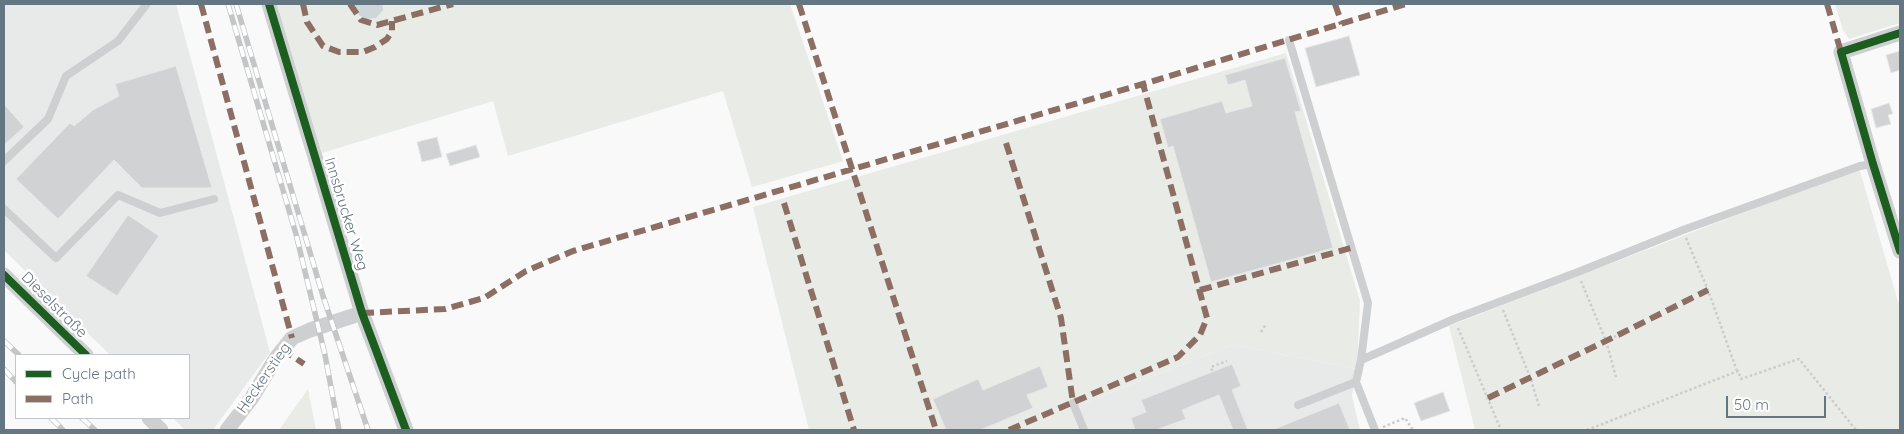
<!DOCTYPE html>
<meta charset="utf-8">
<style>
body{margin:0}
#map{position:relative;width:1904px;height:434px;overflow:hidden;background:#f9f9f9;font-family:Quicksand,sans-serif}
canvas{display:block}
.frame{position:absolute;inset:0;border:5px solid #657683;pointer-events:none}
.legend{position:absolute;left:15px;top:354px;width:175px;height:65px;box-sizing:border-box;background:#fff;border:1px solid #c1c8cd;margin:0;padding:6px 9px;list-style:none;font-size:15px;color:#657683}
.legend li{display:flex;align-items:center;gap:10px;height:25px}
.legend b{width:25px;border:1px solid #c1c8cd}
.scale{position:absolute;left:1726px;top:396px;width:100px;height:22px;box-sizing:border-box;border:2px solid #657683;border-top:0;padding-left:6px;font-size:15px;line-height:18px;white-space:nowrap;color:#657683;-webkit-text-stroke:4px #fff;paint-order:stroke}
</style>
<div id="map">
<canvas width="1904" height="434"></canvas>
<div class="frame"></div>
<ul class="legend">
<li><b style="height:6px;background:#1b5e20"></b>Cycle path</li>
<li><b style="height:6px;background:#8d6e63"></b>Path</li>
</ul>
<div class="scale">50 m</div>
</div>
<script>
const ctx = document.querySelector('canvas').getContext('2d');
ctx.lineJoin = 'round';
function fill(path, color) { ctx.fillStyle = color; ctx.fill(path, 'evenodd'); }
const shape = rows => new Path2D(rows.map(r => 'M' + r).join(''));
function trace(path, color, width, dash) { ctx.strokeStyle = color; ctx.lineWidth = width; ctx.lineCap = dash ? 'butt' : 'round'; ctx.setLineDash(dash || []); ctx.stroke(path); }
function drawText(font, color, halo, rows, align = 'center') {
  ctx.font = font + ' Quicksand,sans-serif'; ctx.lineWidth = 5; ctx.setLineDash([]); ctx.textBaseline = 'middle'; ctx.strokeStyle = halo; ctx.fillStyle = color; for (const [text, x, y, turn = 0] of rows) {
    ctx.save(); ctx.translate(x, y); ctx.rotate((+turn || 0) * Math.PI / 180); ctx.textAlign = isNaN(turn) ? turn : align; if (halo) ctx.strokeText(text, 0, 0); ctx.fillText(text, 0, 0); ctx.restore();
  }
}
fill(shape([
 [4,4,176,4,270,352,213,430,185,430,173,418,189,418,189,355,110,355,4,250],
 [1232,345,1357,369,1352,396,1360,430,1086,430,1077,406]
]), '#e8e9e9');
fill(shape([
 [277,4,790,4,843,161,752,187,723,91,508,156,493,101,322,153],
 [1835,4,1900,4,1900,23,1849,39,1843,30],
 [1286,53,1360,301,1357,369,1232,345,1077,406,1086,430,809,430,753,207],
 [1859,168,1900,308,1900,430,1475,430,1449,326],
 [308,389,316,430,279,430]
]), '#e8ebe6');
fill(shape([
 [353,4,382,4,383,10,376,18,366,19,359,15]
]), '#ced6d9');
const building = shape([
 [1349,36,1360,75,1316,87,1305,48,1349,36],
 [1900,51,1900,70,1891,73,1886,55,1900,51],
 [1285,58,1301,111,1295,112,1333,248,1211,282,1173,146,1168,148,1160,119,1222,101,1226,113,1252,106,1245,80,1228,85,1225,75,1285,58],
 [176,66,212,188,142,188,114,160,58,219,16,179,70,123,74,126,93,110,119,96,115,84,176,66],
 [1889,103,1893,114,1888,115,1891,124,1876,128,1871,109,1889,103],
 [4,104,24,127,4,145,4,104],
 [437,137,442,157,422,162,417,142,437,137],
 [476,145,480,157,450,166,446,154,476,145],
 [128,215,159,236,117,296,86,276,128,215],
 [1232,364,1241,386,1232,390,1248,430,1233,430,1219,395,1182,410,1186,419,1156,430,1135,430,1131,418,1146,412,1141,400,1232,364],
 [1040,366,1048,387,1027,395,1033,408,980,430,946,430,933,399,978,379,983,390,1040,366],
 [1443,392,1450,411,1421,421,1414,403,1443,392],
 [1339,403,1350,430,1272,430,1339,403]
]);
fill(building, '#d0d2d3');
trace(building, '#e8e8e8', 1);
trace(shape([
 [300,5,303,4],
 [1686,238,1708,290,1737,371],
 [1581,281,1606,341,1616,377],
 [1503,310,1530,377,1539,406],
 [1458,328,1501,430],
 [1261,332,1266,324],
 [1614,337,1618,335],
 [1212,371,1211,367,1227,361],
 [1383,427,1405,418,1413,430],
 [1587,430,1738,371,1741,379,1799,359,1856,430]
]), '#cbcccd', 2.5, [2.5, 2.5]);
trace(shape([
 [1289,40,1368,303,1361,360,1356,382,1375,430],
 [4,161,48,119,66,76,118,41,146,5],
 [4,209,56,258,118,195,160,213,214,199],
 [1361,360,1454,319,1578,272,1683,230,1860,166,1873,164],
 [1073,403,1084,430],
 [1298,405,1356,382]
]), '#cecfd0', 8);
trace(shape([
 [269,4,362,313,406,430],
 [1900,33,1841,52,1873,164,1900,251],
 [4,275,86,355],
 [149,418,161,430],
 [227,430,251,399,276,358,292,338,310,330,362,313]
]), '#cecfd0', 15);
const rail = shape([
 [228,4,296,234,325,355,339,430],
 [236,4,323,296,368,430],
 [4,341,19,355],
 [4,369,16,382],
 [51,418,63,430],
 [82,418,95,430]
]);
trace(rail, '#c3c5c6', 5.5);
trace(rail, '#fff', 4, [11]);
trace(shape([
 [201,4,292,338],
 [303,4,307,22,323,46,339,52,363,52,375,47,387,39,392,31,392,21],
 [350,4,361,20,377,25,453,4],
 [799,4,936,430],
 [1335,4,1342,24],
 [1827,4,1841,52],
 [1006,143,1061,318,1073,403],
 [784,203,854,430],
 [1200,290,1351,248],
 [362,313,445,309,484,298,526,271,573,251,1143,84,1406,4],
 [1618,335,1708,290],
 [282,349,304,364],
 [1488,398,1614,337],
 [1009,430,1178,357,1200,335,1207,318,1143,84]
]), '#8d6e63', 6, [12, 6]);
trace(shape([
 [269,4,362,313,406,430],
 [1900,33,1841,52,1873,164,1900,251],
 [4,275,86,355]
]), '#1b5e20', 8);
drawText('15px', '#657683', '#fff', [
 ["Innsbrucker Weg",346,214,73],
 ["Dieselstraße",54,305,45],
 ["Heckerstieg",264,378,-55]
]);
</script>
